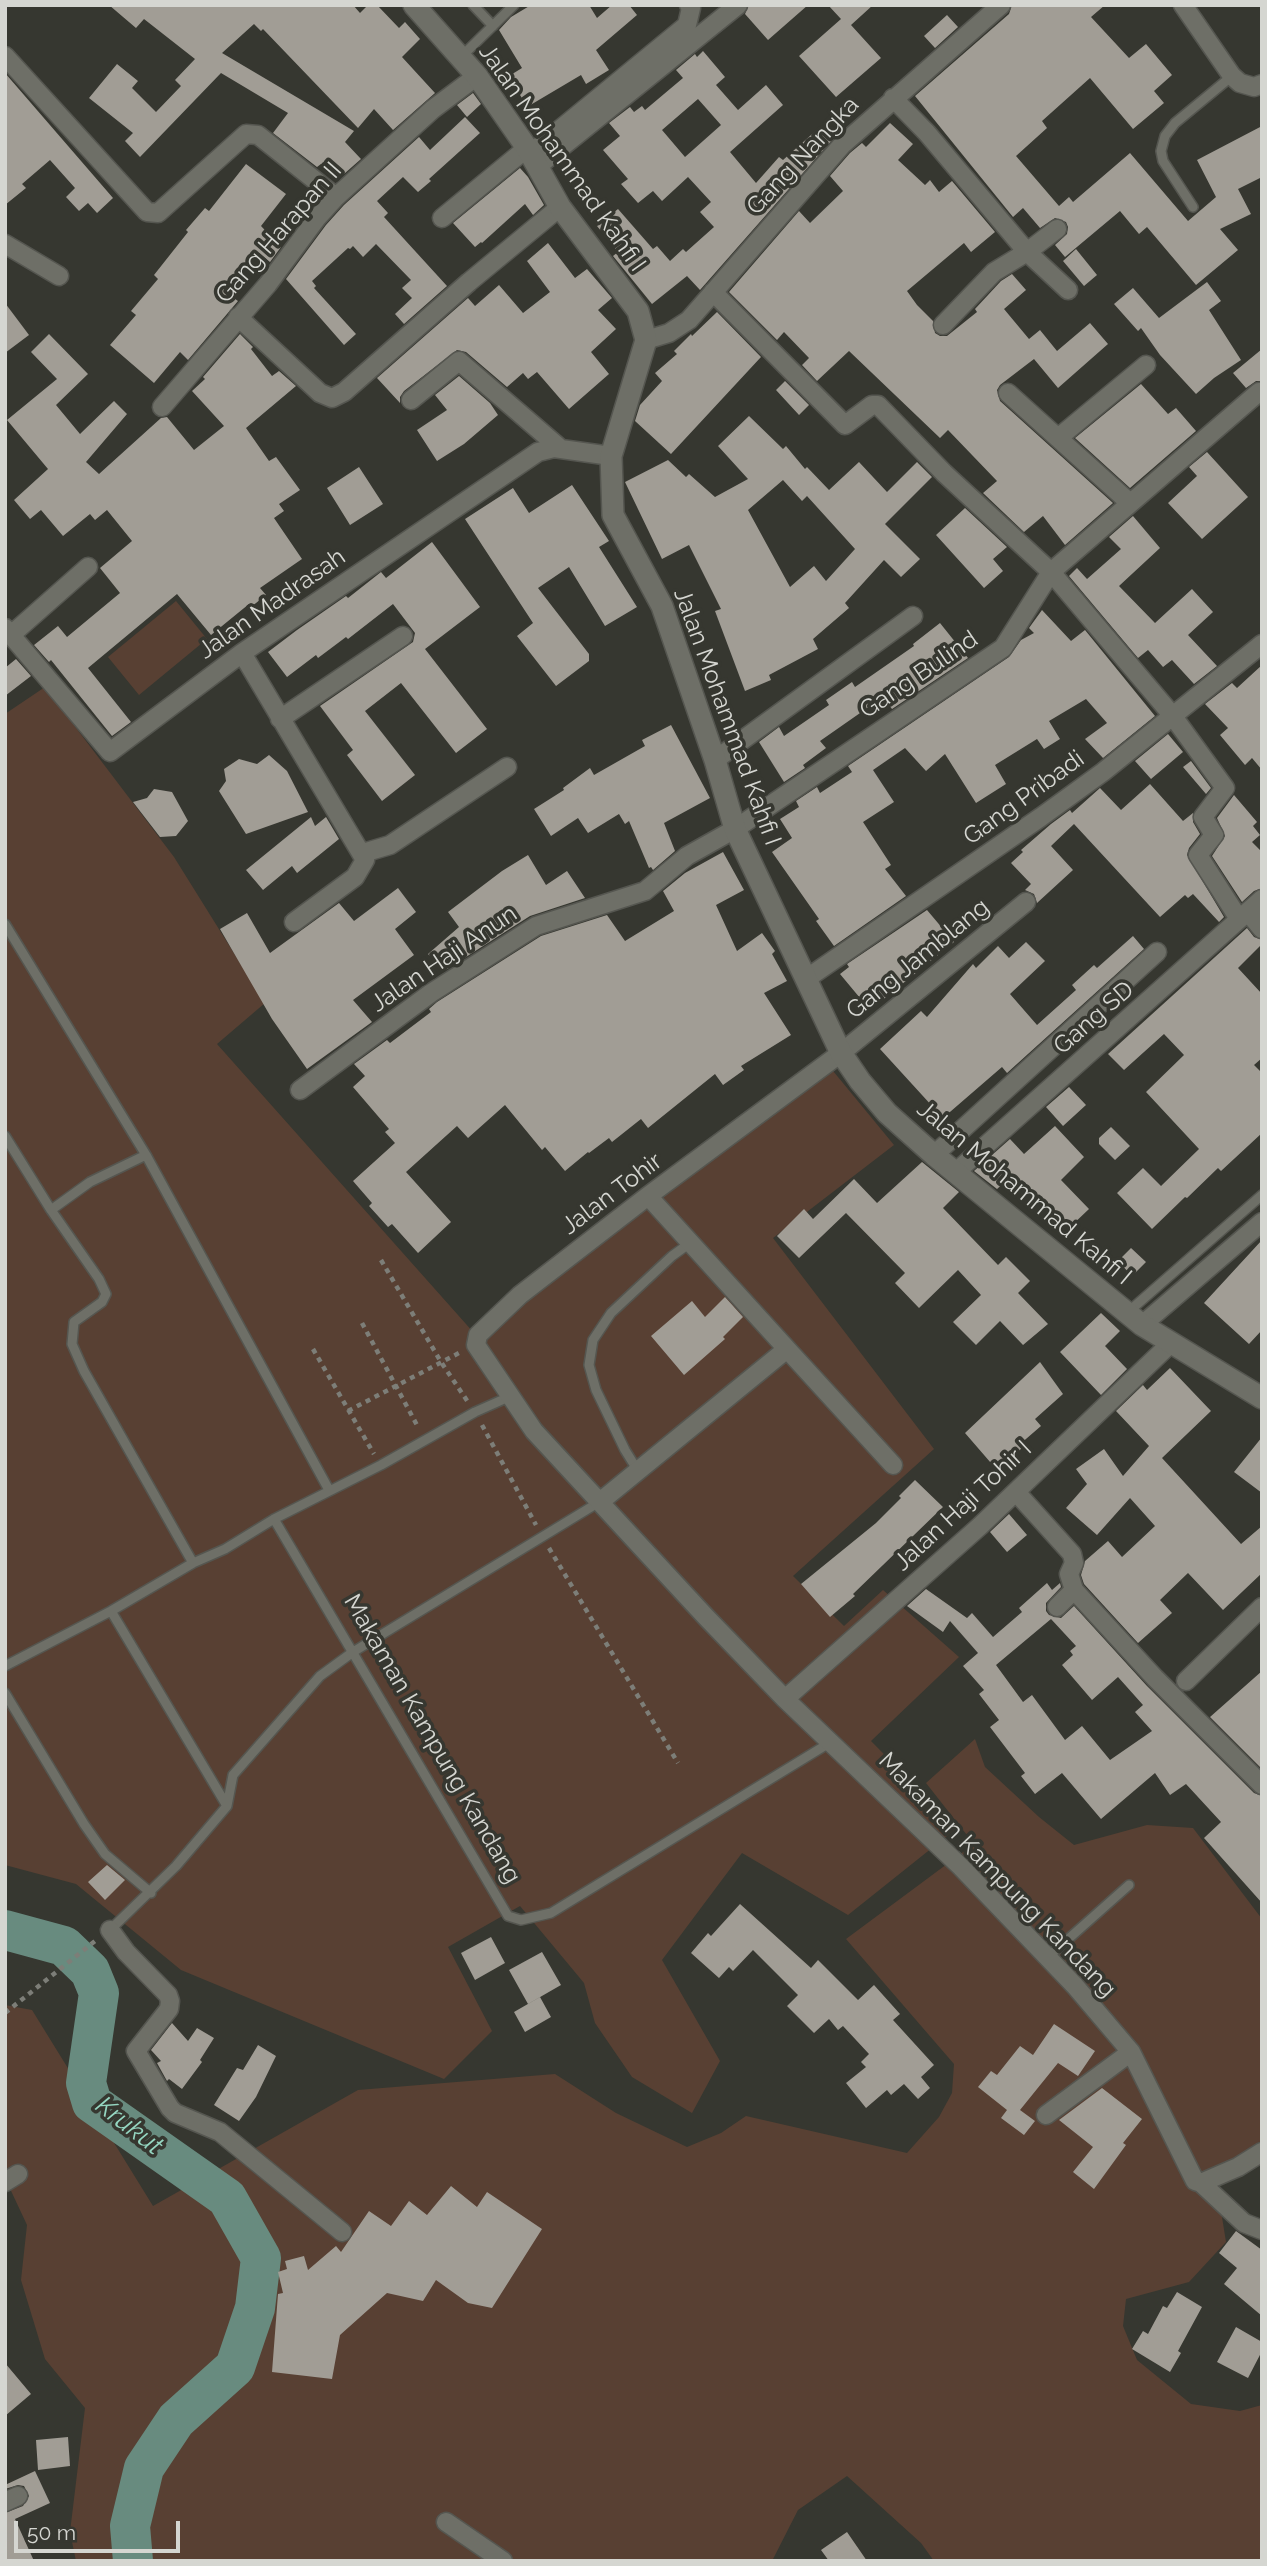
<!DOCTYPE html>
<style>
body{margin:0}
#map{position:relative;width:1267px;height:2566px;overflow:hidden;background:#363730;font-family:Raleway,sans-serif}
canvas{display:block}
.frame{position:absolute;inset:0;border:7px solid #d5d6d1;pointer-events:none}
.scale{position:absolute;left:14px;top:2521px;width:166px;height:32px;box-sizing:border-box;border:4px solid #d5d6d1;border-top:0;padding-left:9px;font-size:21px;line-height:24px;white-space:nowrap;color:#d5d6d1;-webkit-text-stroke:5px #363730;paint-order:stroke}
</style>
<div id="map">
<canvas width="1267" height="2566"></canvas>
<div class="frame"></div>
<div class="scale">50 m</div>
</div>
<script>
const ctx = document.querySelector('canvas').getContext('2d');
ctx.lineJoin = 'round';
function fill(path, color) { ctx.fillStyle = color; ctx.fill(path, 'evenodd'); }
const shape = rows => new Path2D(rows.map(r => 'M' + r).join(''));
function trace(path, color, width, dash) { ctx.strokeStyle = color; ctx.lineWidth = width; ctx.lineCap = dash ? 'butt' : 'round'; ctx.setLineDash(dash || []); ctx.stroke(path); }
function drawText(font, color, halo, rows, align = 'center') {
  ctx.font = font + ' Raleway,sans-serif'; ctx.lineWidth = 7; ctx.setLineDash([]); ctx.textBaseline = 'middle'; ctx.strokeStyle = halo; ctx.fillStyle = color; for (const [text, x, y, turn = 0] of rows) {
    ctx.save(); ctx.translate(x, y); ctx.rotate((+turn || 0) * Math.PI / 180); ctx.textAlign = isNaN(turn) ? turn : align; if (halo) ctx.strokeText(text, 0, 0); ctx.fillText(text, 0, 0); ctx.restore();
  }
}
fill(shape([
 [176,601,207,639,139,695,108,657],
 [45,687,174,857,265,1003,217,1044,474,1333,824,1060,894,1145,773,1238,934,1449,793,1576,844,1626,883,1590,959,1657,871,1741,957,1828,848,1915,742,1853,662,1960,720,2061,692,2113,632,2077,595,2023,584,1983,520,1906,448,1947,492,2031,444,2079,181,1970,76,1884,5,1865,5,714],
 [975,1739,985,1767,1039,1817,1074,1845,1147,1825,1193,1828,1262,1919,1262,2157,1206,2177,1222,2217,1226,2242,1189,2282,1126,2299,1123,2326,1137,2360,1191,2404,1240,2411,1262,2405,1262,2561,934,2561,921,2543,847,2476,798,2510,772,2561,76,2561,70,2532,85,2408,45,2359,21,2280,27,2225,5,2178,5,2005,32,2010,153,2206,358,2090,555,2074,616,2113,687,2147,721,2133,746,2116,907,2153,939,2117,952,2093,954,2064,846,1939,974,1844,926,1783]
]), '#584033');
trace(shape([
 [5,1930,64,1946,90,1971,99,1993,86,2083,92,2103,227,2198,261,2258,255,2308,235,2367,176,2420,144,2468,130,2526,133,2561]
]), '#688b7f', 40);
fill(shape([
 [109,5,353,5,360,13,368,5,377,5,399,28,405,22,420,39,402,57,435,93,393,130,374,109,358,128,263,29,261,31,254,24,222,53,354,131,345,142,361,159,336,181,321,164,317,167,273,133,288,113,221,73,140,157,125,141,133,133,89,98,117,64,138,81,132,88,156,112,181,86,175,80,195,59,144,19,136,28],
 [531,5,589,5,597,18,612,5,629,5,637,15,596,50,609,70,586,84,581,75,527,107,509,76,522,68,499,30,511,17],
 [749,5,808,5,768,40,745,14],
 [828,5,873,5,851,25,881,58,836,97,799,56,841,19],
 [1012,5,1105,5,1091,17,1129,58,1146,44,1172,75,1154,91,1164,103,1133,129,1090,78,1042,121,1047,128,1016,156,1059,206,1069,197,1073,202,1130,153,1188,221,1216,197,1197,160,1262,126,1262,177,1238,189,1251,214,1220,229,1238,250,1196,285,1147,227,1139,234,1120,211,1065,257,1055,245,1067,234,1068,227,1066,222,1055,218,1040,228,1023,208,1013,217,915,96,1009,14],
 [947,15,958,27,935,48,924,36],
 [703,51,725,77,716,85,738,110,766,85,783,105,730,152,756,183,779,157,783,160,820,127,832,140,700,290,687,276,652,304,613,256,618,252,597,226,618,209,653,249,657,246,670,261,683,249,686,252,714,227,700,212,711,202,688,177,662,201,653,191,638,203,621,184,628,179,603,150,620,136,609,123,630,107,634,112,642,106,645,110,683,78,676,70,695,54,697,57],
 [698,99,721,125,685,157,662,130],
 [5,73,113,198,97,213,88,203,79,211,66,197,75,188,50,160,22,184,26,188,5,205],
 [473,93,481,104,467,117,457,105],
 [465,117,480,133,429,179,431,181,418,192,403,177,377,201,388,213,384,217,447,286,404,324,395,314,412,298,402,288,411,280,376,244,363,257,353,246,350,249,348,248,312,281,316,286,314,288,356,334,344,345,286,279,326,225,344,205,419,137,430,150],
 [890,123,913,144,898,160,925,185,930,180,939,192,952,181,995,232,971,252,964,243,907,291,917,305,933,321,935,333,940,336,947,336,977,312,975,309,1001,281,1012,274,1026,290,1004,309,1029,339,1040,330,1057,351,1090,323,1108,344,1058,388,1034,359,1000,385,997,390,1000,401,1113,503,1065,545,1043,516,1024,532,983,493,997,481,948,430,940,438,849,351,817,381,802,365,809,358,784,332,777,340,729,292,799,211,810,223,843,191,830,176,850,153,862,143,866,147],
 [246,164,286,194,261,226,281,247,270,262,259,253,240,270,248,281,231,296,238,301,188,360,180,352,154,383,110,345,136,315,131,311,158,279,154,275,188,232,186,230,205,208,209,211],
 [520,168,528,177,544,205,533,215,525,204,482,243,481,242,475,247,453,223],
 [548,243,575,278,587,269,612,298,598,310,616,329,591,352,609,374,569,409,537,372,528,379,523,373,507,387,466,352,457,350,404,391,400,397,400,403,377,378,468,298,475,306,499,285,523,313,550,292,527,261],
 [1076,249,1097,275,1084,286,1063,261],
 [1207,282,1221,301,1209,310,1241,360,1214,378,1196,394,1160,355,1141,328,1138,331,1114,304,1133,288,1159,318],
 [5,303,29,335,5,353],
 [717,312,761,357,671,454,635,421,640,405,662,381,655,373,677,354,674,351,691,334,692,336],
 [49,334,88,374,56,405,80,434,114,401,127,414,86,462,99,474,161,418,167,417,194,450,224,426,192,391,205,379,203,377,240,334,253,347,251,349,272,376,279,371,296,386,246,428,269,461,276,457,300,490,279,504,284,511,274,518,302,559,260,588,266,595,251,607,249,604,211,635,177,594,88,668,131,722,112,736,51,660,49,662,34,645,58,626,67,637,120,593,100,568,132,541,107,510,95,520,90,514,63,536,41,510,30,519,14,500,48,469,7,420,57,379,31,352],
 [1262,349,1262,381,1256,381,1246,388,1233,373],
 [459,376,490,403,498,415,464,444,437,461,417,430,447,410,435,395],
 [785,381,809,405,799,415,776,390],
 [1141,384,1168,414,1176,408,1196,431,1130,488,1075,438],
 [749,416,783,449,786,446,805,469,807,467,829,490,859,462,887,492,917,462,932,477,885,524,920,559,901,577,884,560,845,603,849,608,813,639,818,649,769,675,771,680,745,691,715,611,721,609,689,545,662,559,625,482,668,460,686,477,689,474,715,497,748,479,718,446],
 [783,480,802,501,807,496,855,549,826,581,814,566,790,587,748,510],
 [1207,452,1248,497,1202,539,1168,503,1197,476,1189,467],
 [359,467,383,504,350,525,327,488],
 [572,485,609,541,599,547,637,607,605,626,569,567,538,588,589,654,589,661,556,686,517,636,533,623,465,519,513,488,529,513],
 [965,508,1007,547,993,559,1003,571,984,588,936,535],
 [1133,516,1160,548,1119,586,1155,623,1192,589,1213,612,1188,635,1217,666,1194,684,1172,660,1163,667,1148,650,1138,658,1069,576,1077,568,1087,579,1121,549,1109,537],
 [432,542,480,607,425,649,487,729,456,753,401,683,365,711,415,775,382,801,347,755,353,750,320,706,413,642,415,633,393,604,348,639,346,637,318,658,316,655,287,677,268,652,297,630,346,596,348,598,381,572,386,578],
 [1042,610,1071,641,1085,630,1155,716,1103,758,1085,739,1107,723,1086,699,1049,721,1060,739,1044,749,1037,739,995,765,1006,784,976,803,945,754,926,771,905,748,873,770,894,802,863,822,891,865,885,869,906,896,834,946,816,921,819,919,772,852,792,838,780,819,799,807,796,801,817,787,820,793,852,772,848,766,1009,657,1021,640,1034,633,1029,628],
 [940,623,968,658,892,709,883,697,820,741,826,748,803,765,805,768,784,782,759,742,779,727,784,736,829,705,826,700,852,682,855,687,914,646,913,644],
 [16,659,31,676,5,696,5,668],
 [1262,665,1262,770,1252,758,1245,765,1220,735,1228,728,1205,704,1232,683,1237,688],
 [671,725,710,798,664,823,675,851,653,870,651,867,649,868,629,821,625,824,619,814,588,833,578,818,551,836,534,809,564,790,563,788,590,768,594,775,645,746,642,740],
 [1168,734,1183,752,1151,779,1135,761],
 [269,755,287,771,308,812,246,834,219,791,226,781,224,769,239,759,257,764],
 [1191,761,1211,788,1206,794,1183,767],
 [1150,784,1183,821,1193,813,1193,822,1200,834,1189,848,1187,855,1224,917,1219,922,1193,894,1188,898,1185,895,1160,917,1074,824,1051,846,1073,870,1037,903,1034,894,1025,890,1031,884,1011,863,1023,852,1021,850,1051,824,1070,810,1072,813,1100,788,1121,810],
 [154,789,172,792,188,821,176,836,160,837,133,802,147,798],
 [1234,795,1257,822,1253,826,1260,835,1252,842,1262,852,1262,888,1254,891,1242,902,1212,856,1225,836,1217,818],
 [311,817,315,826,326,817,339,839,297,873,292,866,263,890,246,870],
 [723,852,744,890,716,905,737,951,762,933,775,951,772,954,787,981,764,993,791,1035,741,1066,744,1070,723,1085,715,1074,648,1128,641,1119,612,1142,609,1138,589,1153,588,1152,565,1171,545,1147,542,1150,505,1105,468,1138,457,1126,406,1172,451,1222,418,1253,392,1224,388,1227,369,1206,372,1203,353,1181,395,1143,385,1132,389,1129,353,1087,365,1076,354,1064,387,1040,390,1043,431,1012,429,1009,437,1002,541,936,607,915,625,941,674,911,663,891,685,873],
 [528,855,546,885,567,871,585,898,530,916,444,971,428,954,459,927,448,912,502,871],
 [398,888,416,912,395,929,414,955,353,1000,372,1022,307,1069,272,1019,220,929,247,913,270,953,339,903,354,921],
 [927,910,954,942,870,1010,840,974,849,967,847,964],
 [1247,928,1254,937,1262,940,1262,944,1238,968,1262,994,1262,1058,1254,1065,1262,1073,1262,1133,1221,1171,1218,1168,1187,1198,1185,1197,1152,1229,1117,1193,1143,1168,1161,1186,1199,1149,1146,1092,1184,1055,1164,1034,1124,1070,1108,1054],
 [1133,936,1144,949,1007,1073,1002,1067,943,1118,880,1049,921,1011,927,1017,973,964,976,968,998,946,1009,958,1026,942,1045,961,1010,994,1037,1025,1076,990,1072,985,1094,965,1097,968],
 [1069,1087,1086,1105,1063,1126,1046,1107],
 [1055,1126,1084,1157,1061,1180,1089,1209,1069,1228,1040,1199,1035,1204,1017,1186,1015,1188,1007,1180,997,1189,974,1171,1010,1139,1024,1154],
 [1111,1127,1130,1146,1115,1160,1099,1144,1099,1138],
 [922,1162,959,1192,943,1208,998,1265,1006,1257,1030,1281,1018,1293,1048,1324,1023,1345,1000,1321,976,1345,953,1322,981,1295,958,1270,919,1308,895,1283,905,1273,846,1213,799,1258,777,1236,804,1209,813,1219,854,1179,877,1203],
 [1262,1240,1262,1330,1249,1344,1204,1303],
 [1131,1248,1146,1262,1132,1276,1118,1261],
 [725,1297,743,1317,723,1337,725,1339,684,1375,651,1336,692,1301,705,1317],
 [1101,1313,1120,1331,1105,1346,1127,1369,1101,1395,1060,1352],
 [1040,1362,1063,1394,1035,1419,1041,1426,1019,1445,1022,1448,997,1470,965,1433],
 [1170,1368,1211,1411,1162,1458,1241,1544,1262,1526,1262,1573,1223,1610,1188,1573,1160,1600,1172,1613,1138,1643,1084,1584,1081,1575,1085,1561,1108,1541,1122,1557,1155,1526,1130,1498,1097,1535,1066,1508,1087,1484,1076,1469,1104,1449,1123,1476,1149,1446,1116,1411,1143,1385,1147,1390],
 [1262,1437,1262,1493,1234,1472],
 [915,1480,943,1507,853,1594,855,1596,830,1617,801,1584,876,1523,901,1498,899,1496],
 [1009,1514,1027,1535,1007,1552,990,1532],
 [1047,1583,1052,1590,1060,1583,1061,1587,1046,1603,1046,1611,1049,1615,1061,1618,1074,1606,1147,1686,1254,1793,1262,1796,1262,1903,1204,1838,1221,1822,1186,1784,1170,1795,1155,1773,1101,1819,1062,1773,1035,1794,1021,1776,1025,1773,990,1727,999,1720,979,1694,984,1690,963,1666,978,1653,950,1621,943,1632,907,1606,926,1589,967,1618,972,1613,993,1637,1022,1612,1019,1608],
 [1051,1619,1076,1646,1070,1651,1073,1655,1062,1665,1092,1700,1118,1677,1143,1705,1135,1712,1152,1731,1110,1760,1082,1726,1065,1740,1032,1695,1023,1702,996,1665],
 [1262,1671,1262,1769,1210,1717],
 [107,1865,125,1880,105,1900,88,1882],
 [740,1904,811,1968,818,1960,858,2000,874,1985,900,2014,893,2020,934,2065,921,2077,930,2088,918,2099,904,2084,891,2095,887,2090,866,2108,846,2083,866,2067,861,2062,869,2054,843,2026,838,2030,829,2019,814,2033,787,2006,798,1995,753,1950,733,1971,729,1967,719,1978,691,1953,708,1933,711,1936],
 [491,1937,505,1963,475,1980,461,1953],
 [542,1952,561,1985,528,2004,509,1970],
 [540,1997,551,2017,525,2032,514,2012],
 [172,2023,188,2041,197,2028,214,2038,200,2060,202,2062,182,2089,169,2079,167,2081,157,2063,161,2061,151,2050],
 [1054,2024,1095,2051,1078,2076,1058,2063,1020,2110,1035,2121,1024,2135,1001,2118,1007,2110,978,2087,991,2071,997,2075,1020,2046,1033,2055],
 [258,2045,276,2056,256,2097,239,2121,214,2105,237,2068,243,2070],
 [1102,2088,1142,2119,1123,2143,1126,2145,1094,2189,1073,2172,1093,2147,1059,2120],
 [451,2186,477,2207,487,2192,542,2229,492,2308,468,2303,436,2280,423,2301,387,2293,340,2335,332,2379,272,2372,278,2294,283,2293,278,2272,287,2269,285,2261,304,2256,308,2270,336,2246,341,2252,369,2211,391,2226,409,2201,427,2215],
 [1236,2231,1262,2250,1262,2316,1224,2284,1237,2268,1219,2253],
 [1177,2292,1202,2307,1178,2351,1181,2353,1170,2372,1132,2349,1143,2331,1148,2334,1163,2306,1167,2308],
 [1236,2327,1262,2342,1262,2351,1248,2378,1217,2362],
 [5,2363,31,2394,5,2416],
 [68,2437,70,2466,38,2470,36,2440],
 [35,2471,50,2503,15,2519,34,2561,5,2561,5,2513,23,2506,29,2496,24,2486,18,2485,5,2489,5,2485],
 [847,2532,867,2561,829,2561,821,2550]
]), '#a19d95');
const lane = shape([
 [473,5,493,26],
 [461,57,514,5],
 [1193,207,1163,161,1161,151,1165,136,1175,123,1232,76],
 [5,924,146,1155,329,1490],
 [5,1136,51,1210],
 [146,1155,90,1182,51,1210,99,1279,106,1294,102,1302,74,1322,72,1344,84,1371,193,1563],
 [1127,1313,1262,1195],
 [638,1471,625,1450,596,1390,589,1365,593,1340,611,1313,672,1256,690,1243],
 [274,1519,508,1916,521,1920,551,1913,831,1742],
 [111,1611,227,1806],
 [5,1666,111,1611,193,1563,225,1549,274,1519,381,1465,475,1412,511,1396],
 [5,1693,84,1824,105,1854,151,1893],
 [110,1930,176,1866,227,1806,233,1775,320,1676,353,1652,601,1501],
 [1048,1957,1129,1885]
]);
const street = shape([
 [1183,5,1232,76,1240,83,1254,87,1262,84],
 [5,56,147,212,158,213,246,134,258,135,336,197],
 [893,98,927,133,1027,252,1068,290],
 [530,154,687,25,691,8,689,5],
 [538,166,738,5],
 [442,218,527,148],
 [5,244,59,276],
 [713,292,845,425,872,405,878,405,944,473,1051,572,1172,715,1225,788,1203,817,1214,835,1198,855,1239,919],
 [238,317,320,393,332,398,344,392,469,282,560,207],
 [943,325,994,272,1027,252,1057,229],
 [646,340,669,333,689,320,842,145,1001,5],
 [1008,393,1130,503],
 [411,400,459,361,561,449],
 [162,407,268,284,317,218,336,197,433,109,477,76],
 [1058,438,1146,365],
 [5,628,110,752,242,653,538,452,554,448,611,456],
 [11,635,88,567],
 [242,653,365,860,355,877,294,922],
 [280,719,403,636],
 [715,760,913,616],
 [363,853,390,845,507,767],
 [1026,902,841,1053,648,1196,520,1295,478,1335,476,1345,534,1431,705,1616,785,1699,961,1867,1075,1986,1131,2052,1195,2181,1201,2183,1238,2167,1262,2152],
 [1248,912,1262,929],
 [806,979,1041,817,1103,772,1262,644],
 [300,1090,431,993,536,926,645,891,687,856,735,829,1003,648,1051,572,1259,392],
 [934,1155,1157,952],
 [956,1172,1262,899],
 [1142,1325,1262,1222],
 [787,1349,893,1465],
 [1016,1492,1072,1554,1074,1563,1069,1574,1074,1590,1155,1678,1262,1785],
 [601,1501,787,1349,648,1196],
 [1057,1607,1074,1590],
 [1186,1681,1262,1607],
 [785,1699,980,1526,1170,1344],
 [110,1930,126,1952,168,1995,170,2001,169,2009,136,2051,170,2108,175,2113,220,2132,342,2232],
 [1046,2115,1131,2052],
 [5,2182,18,2174],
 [1201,2183,1244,2223,1262,2230],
 [5,2502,18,2496],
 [446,2522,503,2561]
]);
const secondary = shape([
 [414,5,477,76,527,148,560,207,638,311,646,340,611,456,613,515,662,606,715,760,735,829,841,1053,860,1081,887,1113,934,1155,1142,1325,1262,1398]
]);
trace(lane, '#555650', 12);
trace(street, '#555650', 21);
trace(secondary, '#555650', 24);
trace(shape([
 [381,1260,441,1362,468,1402],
 [362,1323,418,1427],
 [313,1349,374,1454],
 [348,1411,459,1353],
 [482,1425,536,1525],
 [549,1548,678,1763],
 [5,2013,95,1941]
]), '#7d7e78', 4.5, [5, 5]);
trace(lane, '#6e6f67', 9);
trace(street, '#6e6f67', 18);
trace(secondary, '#6e6f67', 21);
drawText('24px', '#d5d6d1', '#363730', [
 ["Gang Nangka",803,156,-47],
 ["Jalan Mohammad Kahfi I",562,158,55],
 ["Gang Harapan II",279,233,-49],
 ["Jalan Madrasah",272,604,-35],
 ["Gang Bulind",919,675,-34],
 ["Jalan Mohammad Kahfi I",727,717,70],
 ["Gang Pribadi",1024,798,-36],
 ["Jalan Haji Anun",444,959,-34],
 ["Gang Jamblang",918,959,-39],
 ["Gang SD",1094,1018,-41],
 ["Jalan Mohammad Kahfi I",1024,1193,40],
 ["Jalan Tohir",612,1194,-37],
 ["Jalan Haji Tohir I",963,1506,-43],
 ["Makaman Kampung Kandang",432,1739,60],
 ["Makaman Kampung Kandang",997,1875,46]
]);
drawText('italic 26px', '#95d6c1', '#363730', [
 ["Krukut",129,2126,38]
]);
</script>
